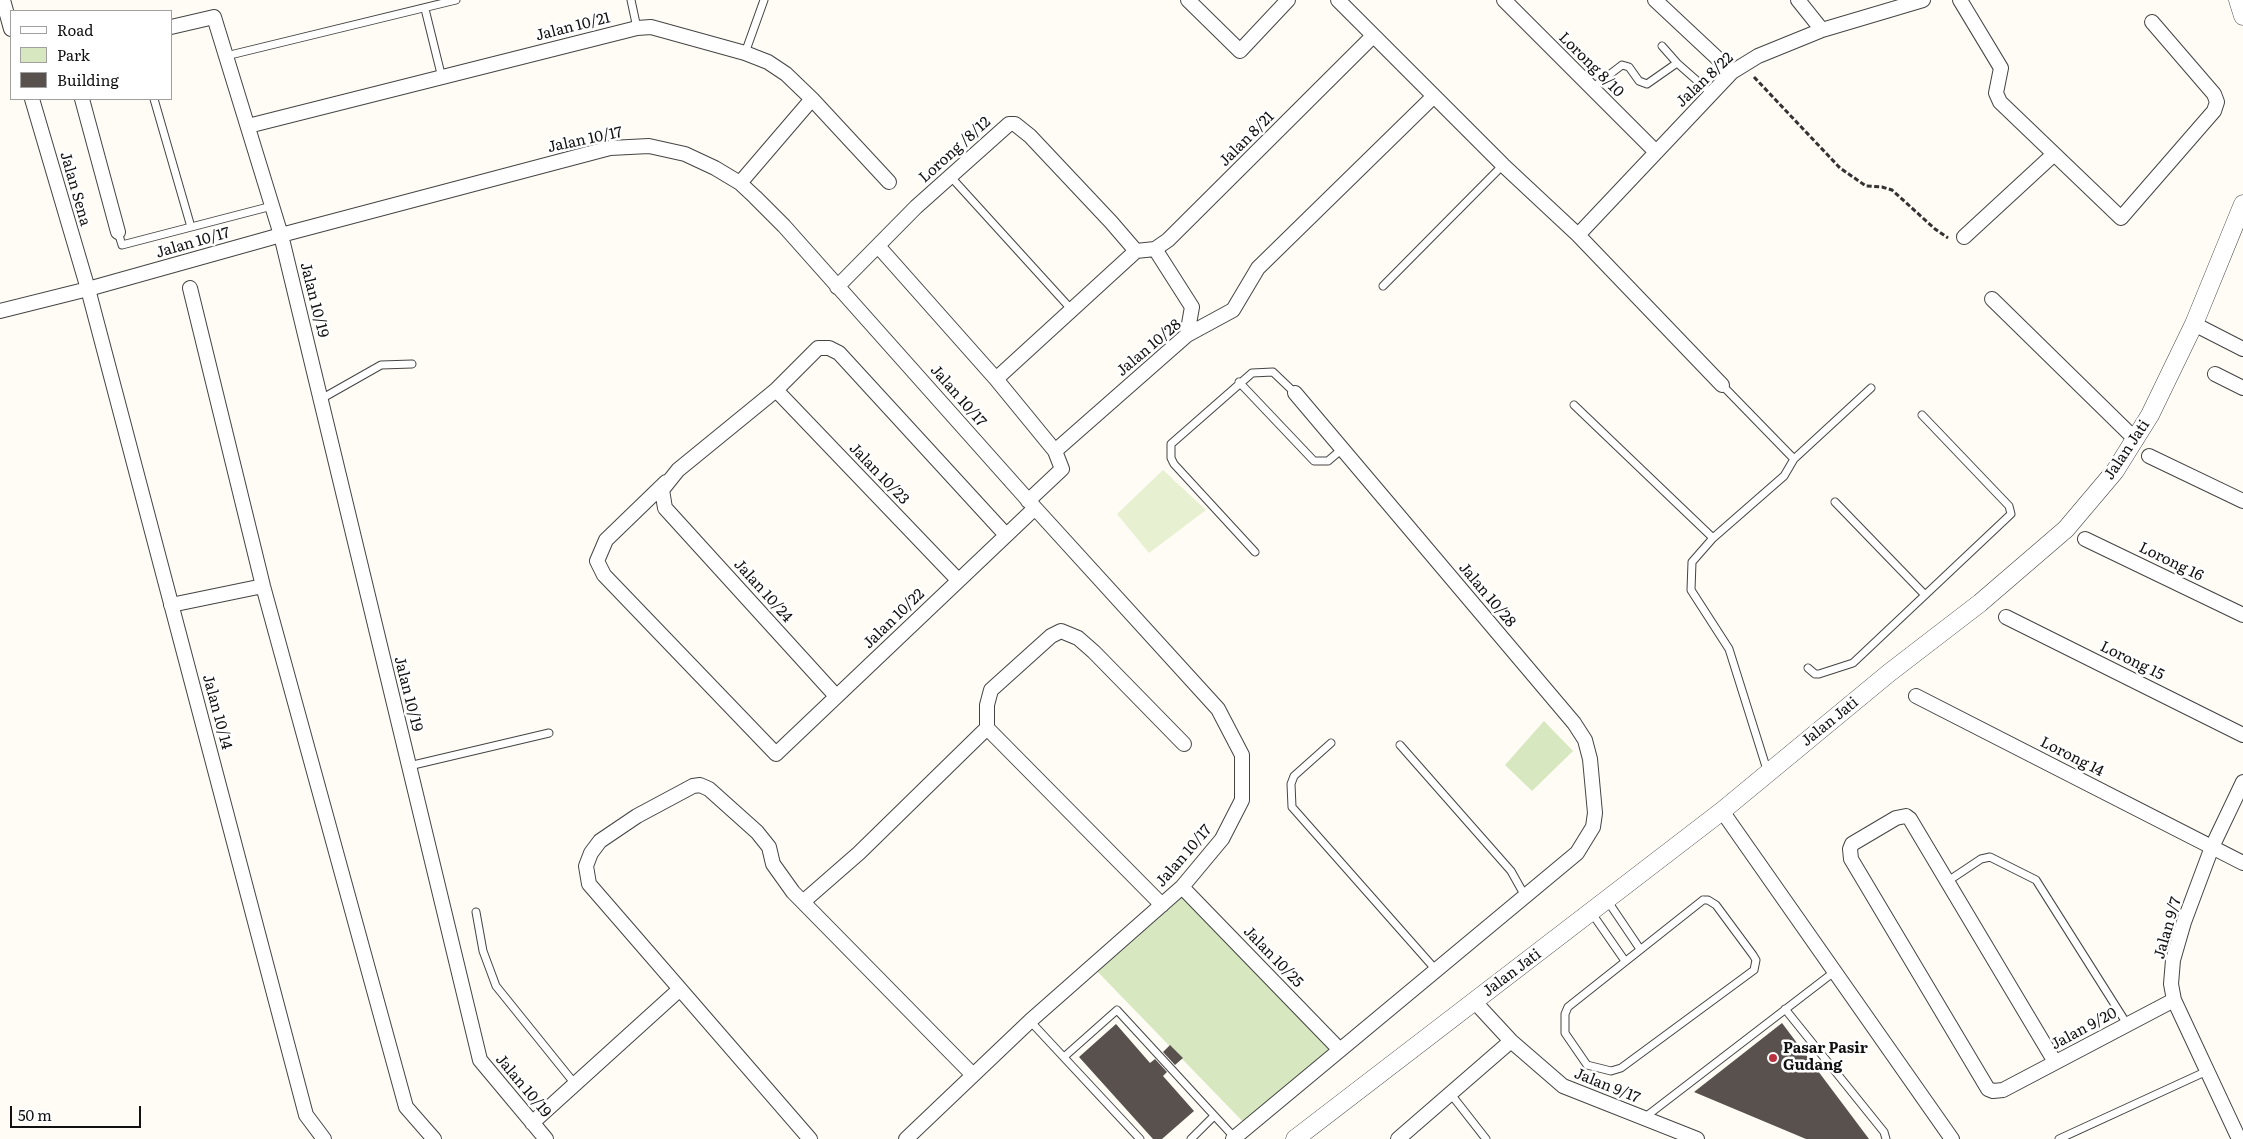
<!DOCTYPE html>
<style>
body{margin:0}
#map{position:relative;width:2243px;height:1139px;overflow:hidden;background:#fefcf5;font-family:Literata,serif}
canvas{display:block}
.legend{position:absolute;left:10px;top:10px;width:162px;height:90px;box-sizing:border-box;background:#fff;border:1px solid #a0a0a0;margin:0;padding:6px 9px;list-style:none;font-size:15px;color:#111}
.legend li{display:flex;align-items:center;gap:10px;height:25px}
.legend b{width:25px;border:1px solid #a0a0a0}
.scale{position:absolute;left:10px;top:1106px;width:131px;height:22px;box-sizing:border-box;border:2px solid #111;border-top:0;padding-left:6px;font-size:15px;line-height:18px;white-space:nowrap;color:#111;-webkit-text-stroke:4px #fff;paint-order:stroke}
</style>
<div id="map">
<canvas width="2243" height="1139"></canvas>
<ul class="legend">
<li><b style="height:6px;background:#fff"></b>Road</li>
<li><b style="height:14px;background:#d7e8c0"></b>Park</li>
<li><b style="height:14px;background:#59514e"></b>Building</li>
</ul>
<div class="scale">50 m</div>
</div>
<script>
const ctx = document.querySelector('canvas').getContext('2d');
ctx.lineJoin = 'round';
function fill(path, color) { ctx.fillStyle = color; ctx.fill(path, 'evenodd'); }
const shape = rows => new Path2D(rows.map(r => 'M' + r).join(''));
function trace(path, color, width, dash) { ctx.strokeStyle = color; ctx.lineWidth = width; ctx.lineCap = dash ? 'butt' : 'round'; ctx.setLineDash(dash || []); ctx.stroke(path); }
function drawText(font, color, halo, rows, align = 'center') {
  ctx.font = font + ' Literata,serif'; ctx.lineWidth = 5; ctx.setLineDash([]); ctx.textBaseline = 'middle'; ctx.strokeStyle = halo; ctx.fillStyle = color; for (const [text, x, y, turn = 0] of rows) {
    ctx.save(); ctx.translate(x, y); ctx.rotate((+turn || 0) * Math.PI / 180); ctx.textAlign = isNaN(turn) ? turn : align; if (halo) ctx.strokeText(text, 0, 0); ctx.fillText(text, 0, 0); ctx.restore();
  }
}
fill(shape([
 [1544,721,1573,751,1532,791,1505,765],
 [1182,887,1340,1050,1250,1129,1092,966]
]), '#d7e8c0');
fill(shape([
 [1163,470,1206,510,1149,553,1117,514]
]), '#e7f0d1');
fill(shape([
 [1782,1023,1869,1139,1806,1139,1694,1092],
 [1116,1024,1150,1063,1155,1059,1167,1072,1163,1076,1194,1111,1162,1139,1153,1139,1079,1057],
 [1170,1045,1183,1058,1175,1065,1163,1052]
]), '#59514e');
const service = shape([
 [631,0,637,28],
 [425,9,442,78],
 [1662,46,1677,63],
 [745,53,764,0],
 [226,56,456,0],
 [1592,88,1622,65,1629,67,1639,81,1647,84,1677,63,1711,93],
 [154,99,191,227],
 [950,176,1071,309],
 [118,232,122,245,272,206],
 [1383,286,1503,165],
 [1239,382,1314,461,1328,461,1342,449],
 [321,399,381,365,412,364],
 [1574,405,1713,538,1784,476,1794,459,1722,385],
 [1794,459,1871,388],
 [1835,502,1925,595],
 [1713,538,1692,562,1691,590,1729,649,1768,773],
 [1255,552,1174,464,1171,458,1171,444,1252,373,1273,372,1295,393],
 [1808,668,1815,674,1819,674,1853,663,2011,514,2009,506,1922,415],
 [1331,743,1294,776,1291,784,1292,807,1436,970],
 [1400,745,1511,871,1525,896],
 [409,766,549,733],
 [1948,881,1981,859,1990,857,2036,880,2127,1024],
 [1607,900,1640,949],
 [1703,900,1708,900,1716,905,1753,955,1756,960,1754,970,1621,1068,1611,1071,1587,1065,1565,1033,1565,1014,1568,1007,1703,900],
 [476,912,483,951,496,986,575,1084],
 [1591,912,1625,961],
 [1785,1009,1884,1132,1886,1139],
 [1030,1021,1140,1139],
 [1064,1057,1117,1010,1235,1138],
 [1450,1093,1486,1139],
 [1644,1118,1834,972],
 [1191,1139,1214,1116],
 [2059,1139,2207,1071]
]);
const minor = shape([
 [3,0,11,29],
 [1188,0,1240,51,1288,0],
 [1338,0,1503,165,1578,235,1722,385],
 [1504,0,1656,152],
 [1655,0,1732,72],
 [1798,0,1822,30],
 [1960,0,2001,68,1996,93,2000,102,2121,218,2214,111,2217,102,2214,94,2152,22],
 [171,27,214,17,281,235,480,1060,546,1139],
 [32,99,88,289,306,1115,324,1139],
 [82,99,118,232],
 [248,126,637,28,651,27,745,53,768,62,786,74,812,99,889,182],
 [740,183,812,99],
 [1578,235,1732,72,1758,56,1822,30,1923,0],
 [1964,237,2053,155],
 [878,246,996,379,1055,451],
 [1155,249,1192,307,1187,335],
 [1136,251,1155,249,1168,240,1373,36],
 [837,287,916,207,1009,124,1015,124,1030,136,1111,222,1136,251],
 [190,288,263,586,406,1107,434,1139],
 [1992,299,2136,440],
 [0,311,88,289,281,235,610,148,649,146,685,154,715,168,740,183,755,197,784,226,1035,508,1218,709,1242,755,1242,800,1222,839,1182,887,1030,1021,906,1139],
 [2194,324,2243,349],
 [2215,374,2243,388],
 [996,379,1136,251],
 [776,390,958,580],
 [2149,456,2243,501],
 [666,482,606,540,597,561,604,575,776,754,1035,508],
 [1028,501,1062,469,1055,451,1187,335,1233,310,1258,268,1434,96],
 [2085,539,2243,615],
 [171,605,263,586],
 [2006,617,2243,735],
 [836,696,665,508,662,490,678,470,776,390,818,348,829,348,839,353,1006,535],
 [1916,696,2243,863],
 [987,728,1162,905],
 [1722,811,1952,1139],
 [1182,887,1340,1050],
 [804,901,859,853,987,728,987,705,991,690,1051,636,1061,631,1078,638,1094,652,1184,744],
 [1474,1001,1511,1041,1563,1086,1697,1139],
 [2055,1062,1910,819,1906,816,1896,818,1852,844,1850,849,1851,859,1988,1089,1993,1091,2003,1090,2174,1000],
 [532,1123,680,989],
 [810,1139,589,884,586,866,591,853,600,841,637,816,693,786,700,785,709,789,757,832,769,847,773,864,793,892,973,1075],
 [1233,1139,1577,853,1593,827,1595,813,1590,759,1585,740,1574,723,1295,393],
 [1398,1139,1511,1041],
 [2239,1139,2174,1000,2171,984,2173,960,2184,922,2212,847,2243,782]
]);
const tertiary = shape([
 [2238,0,2243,16],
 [1295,1139,1722,811,1889,673,1980,603,2066,529,2115,471,2150,415,2194,324,2243,204]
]);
trace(service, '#444', 9);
trace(minor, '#444', 16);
trace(tertiary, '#444', 19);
trace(shape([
 [1754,77,1840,168,1866,186,1882,187,1892,190,1935,229,1948,238]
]), '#333', 3, [5, 2.5]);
trace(service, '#fff', 7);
trace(minor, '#fff', 14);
trace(tertiary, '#fff', 18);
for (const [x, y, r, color] of [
 [1773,1058,5,"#b9303f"]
]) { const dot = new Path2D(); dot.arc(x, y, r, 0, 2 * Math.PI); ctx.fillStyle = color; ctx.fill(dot); trace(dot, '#fff', 2); }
drawText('15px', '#111', '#fff', [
 ["Jalan 10/21",573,27,-14],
 ["Lorong 8/10",1591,65,45],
 ["Jalan 8/22",1705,80,-43],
 ["Jalan 8/21",1247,139,-45],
 ["Jalan 10/17",585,140,-12],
 ["Lorong /8/12",955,150,-42],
 ["Jalan Sena",75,189,74],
 ["Jalan 10/17",193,243,-16],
 ["Jalan 10/19",314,300,76],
 ["Jalan 10/28",1149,348,-40],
 ["Jalan 10/17",958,396,49],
 ["Jalan Jati",2127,450,-56],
 ["Jalan 10/23",879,474,46],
 ["Lorong 16",2171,562,26],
 ["Jalan 10/24",763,591,48],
 ["Jalan 10/28",1487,595,50],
 ["Jalan 10/22",894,619,-44],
 ["Lorong 15",2132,661,26],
 ["Jalan 10/19",408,694,76],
 ["Jalan 10/14",217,712,75],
 ["Jalan Jati",1830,722,-39],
 ["Lorong 14",2072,757,27],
 ["Jalan 10/17",1184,856,-49],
 ["Jalan 9/7",2168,928,-74],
 ["Jalan 10/25",1273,957,46],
 ["Jalan Jati",1512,973,-37],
 ["Jalan 9/20",2084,1029,-28],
 ["Jalan 10/19",523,1086,50],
 ["Jalan 9/17",1607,1086,22]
]);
drawText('bold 15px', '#111', '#fff', [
 ["Pasar Pasir",1783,1049],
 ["Gudang",1783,1066]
], 'left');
</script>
